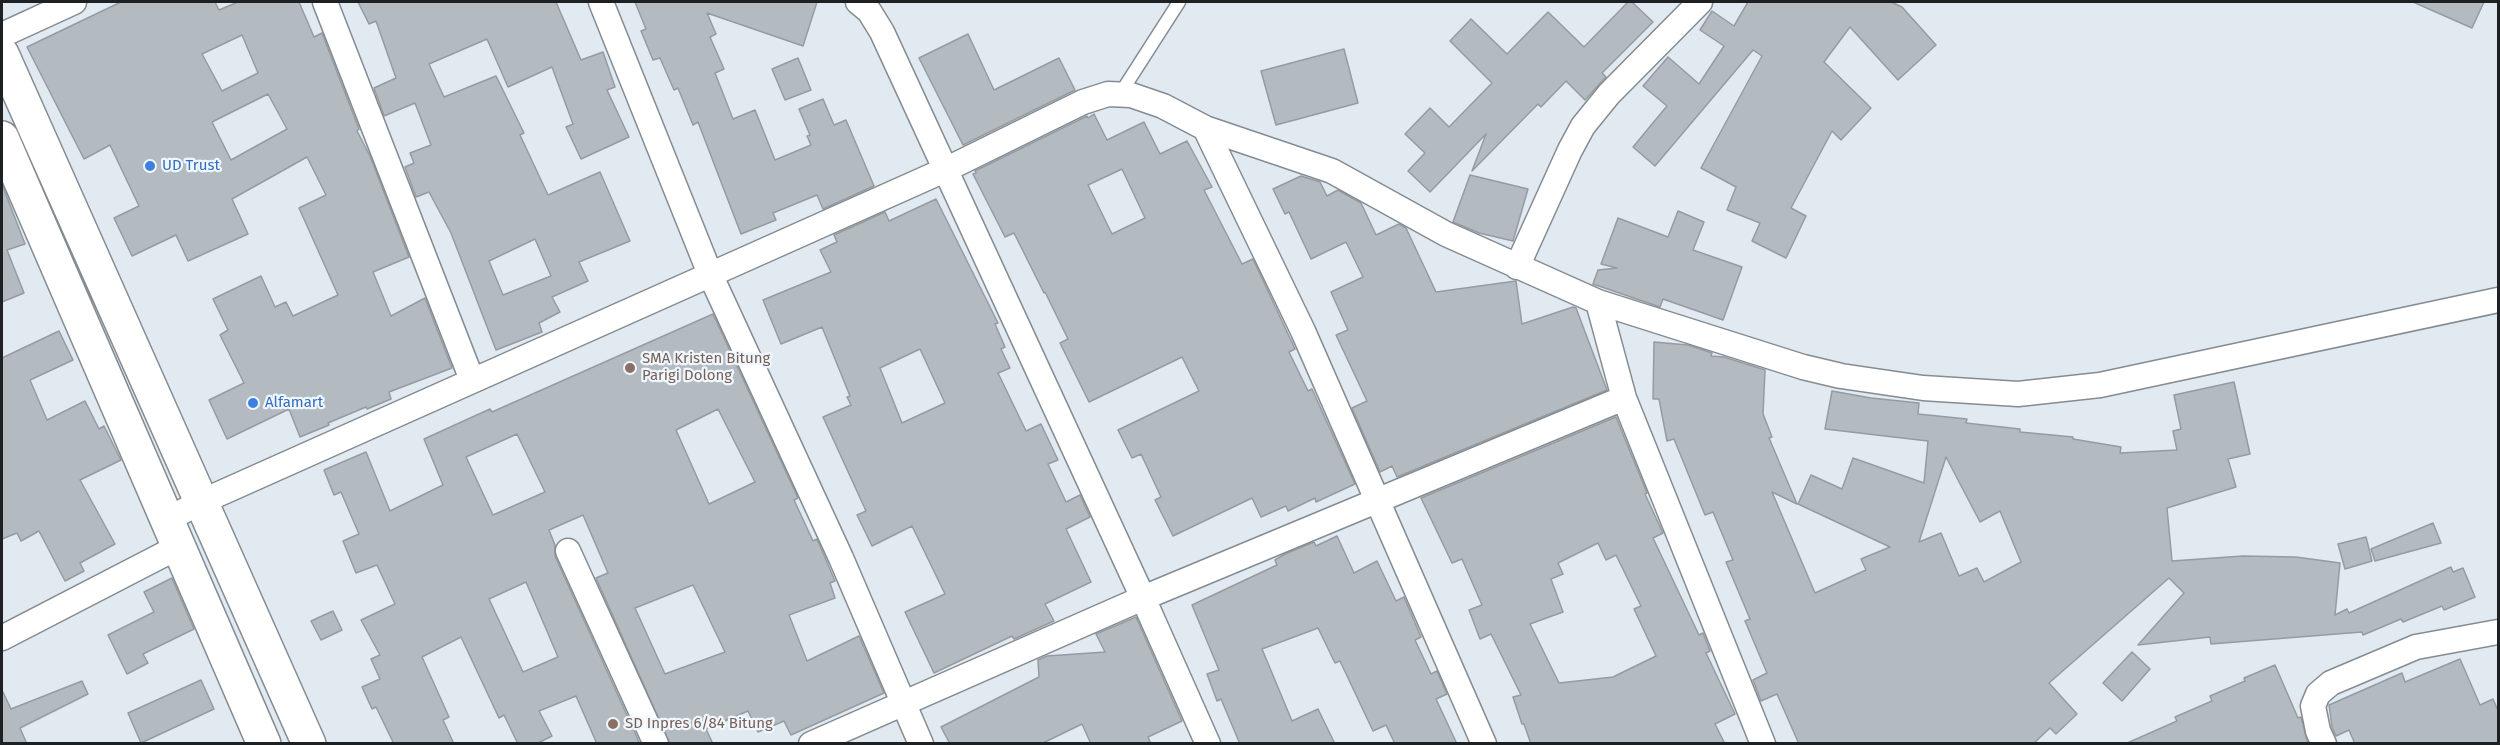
<!DOCTYPE html>
<style>
body{margin:0}
#map{position:relative;width:2500px;height:745px;overflow:hidden;background:#e2eaf1;font-family:"Fira Sans",sans-serif}
canvas{display:block}
.frame{position:absolute;inset:0;border:3px solid #1e2123;pointer-events:none}
</style>
<div id="map">
<canvas width="2500" height="745"></canvas>
<div class="frame"></div>
</div>
<script>
const ctx = document.querySelector('canvas').getContext('2d');
ctx.lineJoin = 'round';
function fill(path, color) { ctx.fillStyle = color; ctx.fill(path, 'evenodd'); }
const shape = rows => new Path2D(rows.map(r => 'M' + r).join(''));
function trace(path, color, width, dash) { ctx.strokeStyle = color; ctx.lineWidth = width; ctx.lineCap = dash ? 'butt' : 'round'; ctx.setLineDash(dash || []); ctx.stroke(path); }
function drawText(font, color, halo, rows, align = 'center') {
  ctx.font = font + ' "Fira Sans",sans-serif'; ctx.lineWidth = 4.5; ctx.setLineDash([]); ctx.textBaseline = 'middle'; ctx.strokeStyle = halo; ctx.fillStyle = color; for (const [text, x, y, turn = 0] of rows) {
    ctx.save(); ctx.translate(x, y); ctx.rotate((+turn || 0) * Math.PI / 180); ctx.textAlign = isNaN(turn) ? turn : align; if (halo) ctx.strokeText(text, 0, 0); ctx.fillText(text, 0, 0); ctx.restore();
  }
}
const building = shape([
 [121,2,215,2,219,10,238,2,299,2,314,37,322,33,359,129,357,131,370,156,409,257,373,272,391,316,425,298,452,368,389,392,391,399,367,409,366,407,328,423,329,425,300,437,289,409,227,439,209,400,244,383,220,335,228,330,213,299,261,276,275,307,286,302,293,316,338,295,299,208,326,195,307,157,232,199,248,234,188,261,176,235,132,256,114,218,139,206,110,145,84,159,27,47,121,2],
 [242,35,258,73,222,91,202,54,242,35],
 [268,94,287,129,231,160,212,122,268,94],
 [358,2,556,2,581,60,603,52,615,87,607,90,629,137,581,159,566,127,573,124,552,67,508,87,487,39,429,64,444,97,496,76,524,133,520,135,548,195,600,172,630,241,579,262,588,281,552,297,560,312,539,323,542,332,496,350,451,233,429,192,416,197,405,167,414,163,410,153,431,145,415,103,384,116,374,88,396,78,376,21,369,24,358,2],
 [535,239,551,276,503,295,489,261,535,239],
 [635,2,817,2,803,46,707,13,716,34,710,37,724,69,715,73,733,119,755,110,775,160,811,145,807,136,810,135,799,109,823,99,834,125,846,120,874,186,823,209,817,195,773,213,776,220,741,234,698,122,693,125,678,88,674,90,660,58,653,60,641,31,646,29,635,2],
 [1628,2,1632,2,1653,22,1602,73,1606,77,1585,100,1566,81,1541,107,1538,104,1472,171,1486,134,1430,192,1408,171,1425,153,1405,134,1430,108,1449,127,1492,83,1450,41,1471,19,1507,54,1548,12,1584,47,1628,2],
 [1748,2,1891,2,1902,7,1936,45,1898,80,1850,27,1824,62,1871,108,1841,140,1832,131,1791,208,1806,216,1786,258,1752,241,1760,223,1727,210,1736,187,1701,168,1762,56,1753,50,1655,166,1633,147,1667,106,1643,86,1668,57,1699,84,1724,46,1700,30,1712,11,1734,26,1748,2],
 [2413,2,2484,2,2472,28,2413,2],
 [968,34,994,90,1059,58,1075,90,963,145,919,58,968,34],
 [1344,49,1358,103,1276,125,1261,71,1344,49],
 [798,58,811,90,785,100,772,69,798,58],
 [1094,114,1107,140,1144,122,1160,154,1187,141,1212,187,1204,190,1242,264,1253,259,1295,349,1289,352,1308,391,1312,389,1355,484,1316,502,1315,498,1288,511,1286,506,1261,517,1252,498,1173,536,1155,500,1161,497,1141,454,1132,458,1118,430,1199,391,1182,357,1089,402,1060,343,1068,339,1045,292,1044,293,1014,233,1005,237,973,174,976,173,975,171,1087,116,1088,118,1094,114],
 [1122,169,1145,218,1112,234,1088,185,1122,169],
 [1470,175,1528,189,1513,241,1479,233,1453,222,1470,175],
 [1301,176,1320,182,1327,196,1338,190,1361,203,1376,235,1399,224,1406,228,1436,292,1516,281,1522,324,1573,307,1576,308,1607,390,1397,477,1392,466,1380,472,1352,408,1367,401,1336,335,1348,330,1331,292,1363,277,1346,242,1311,259,1289,212,1285,214,1273,189,1301,176],
 [2,184,25,244,7,250,24,293,2,302,2,184],
 [936,199,998,323,995,324,1005,347,1001,349,1010,368,998,373,1026,431,1041,424,1058,460,1048,464,1066,502,1080,495,1090,517,1066,529,1091,582,1045,604,1054,621,1014,639,1012,636,934,673,905,612,945,594,912,526,872,546,857,515,866,511,823,417,851,405,847,397,850,396,822,327,781,344,763,300,831,272,820,250,837,242,834,235,885,212,889,221,936,199],
 [920,349,945,403,902,423,880,368,920,349],
 [1678,211,1704,222,1693,250,1742,267,1723,320,1663,299,1660,307,1593,284,1598,270,1617,268,1601,264,1618,218,1668,237,1678,211],
 [713,314,798,498,794,500,813,541,817,539,835,581,830,583,835,598,789,615,807,661,859,636,884,693,791,735,784,721,758,732,748,711,706,729,713,744,670,744,596,578,608,573,583,515,549,530,555,545,555,556,640,744,597,744,576,696,539,711,552,736,536,744,518,744,504,715,499,718,461,637,422,657,449,717,443,720,454,744,394,744,376,707,372,709,362,687,380,679,371,659,380,655,361,620,395,604,377,565,356,573,343,541,359,534,341,492,334,495,324,470,366,452,390,511,443,485,424,439,490,409,492,412,713,314],
 [718,409,755,482,709,504,676,430,718,409],
 [517,434,545,492,493,515,466,457,517,434],
 [526,582,558,657,523,672,489,599,526,582],
 [693,585,725,652,665,674,635,608,693,585],
 [59,331,73,360,30,380,47,420,85,401,99,429,104,426,121,460,80,480,115,544,80,563,84,571,65,581,39,531,21,541,17,533,2,539,2,358,59,331],
 [1654,342,1688,345,1712,353,1711,356,1724,357,1765,370,1763,414,1772,437,1769,438,1797,504,1772,492,1815,593,1866,570,1861,559,1890,547,1798,504,1811,475,1842,489,1853,458,1924,483,1928,441,1825,429,1832,391,1871,398,1919,403,1918,414,1967,419,1966,423,2020,429,2020,432,2073,437,2073,439,2121,447,2120,453,2177,450,2173,431,2181,429,2174,395,2234,382,2250,454,2228,459,2236,487,2167,508,2172,561,2243,556,2296,557,2340,563,2335,615,2347,609,2349,613,2451,567,2453,572,2463,568,2475,597,2444,610,2442,606,2403,622,2401,619,2363,635,2362,632,2211,644,2210,637,2138,645,2184,593,2169,578,2049,683,2077,714,2056,734,2050,728,2033,744,1799,744,1777,694,1761,701,1753,680,1767,673,1745,621,1750,619,1726,562,1733,560,1713,512,1705,515,1674,439,1667,441,1659,399,1653,399,1654,342],
 [1946,457,1980,522,2000,511,2021,562,1984,582,1977,568,1959,576,1941,533,1919,542,1946,457],
 [1616,417,1647,493,1645,494,1663,533,1653,538,1699,635,1703,633,1710,651,1706,653,1735,714,1715,724,1725,744,1531,744,1524,724,1522,724,1513,697,1521,695,1491,634,1480,639,1469,610,1482,605,1462,559,1452,563,1421,498,1616,417],
 [1598,543,1606,560,1616,555,1641,606,1634,609,1656,656,1613,677,1559,683,1530,624,1563,612,1551,579,1563,574,1558,563,1598,543],
 [2433,523,2441,543,2375,561,2371,549,2433,523],
 [1337,536,1354,573,1377,561,1396,601,1404,597,1421,637,1415,640,1431,674,1437,671,1447,694,1436,699,1457,744,1395,744,1386,725,1373,731,1340,661,1335,663,1318,628,1262,649,1292,721,1318,709,1335,744,1240,744,1221,699,1217,701,1207,674,1219,670,1192,605,1277,565,1275,560,1285,554,1314,542,1316,546,1337,536],
 [2366,537,2372,561,2345,569,2338,544,2366,537],
 [172,578,194,629,143,654,148,663,127,674,108,635,154,612,144,592,172,578],
 [333,611,342,630,321,640,311,621,333,611],
 [1136,617,1182,721,1148,737,1151,744,1091,744,1082,724,1041,744,950,744,941,727,1039,677,1038,660,1047,656,1105,652,1096,634,1136,617],
 [2132,652,2150,669,2122,701,2103,683,2132,652],
 [2460,659,2480,705,2493,699,2499,713,2499,744,2355,744,2349,730,2336,736,2332,727,2329,705,2402,673,2405,682,2460,659],
 [2275,665,2298,718,2301,717,2308,744,2125,744,2177,721,2175,717,2212,701,2210,696,2245,681,2244,678,2275,665],
 [201,680,214,709,141,743,128,713,201,680],
 [82,681,88,694,20,728,27,744,2,744,2,690,11,709,82,681]
]);
fill(building, '#b3bbc1');
trace(building, '#949ca2', 1.5);
const lane = shape([
 [1120,94,1179,2]
]);
const street = shape([
 [325,2,472,380],
 [601,2,710,274,841,558,921,744],
 [858,2,869,11,882,32,1143,598,1624,398],
 [2,35,74,2],
 [1205,128,1332,171,1446,234,1598,302,1624,398,1763,744],
 [1517,267,1570,150,1583,126,1609,94,1700,2],
 [1598,302,1803,367,1841,376,1923,388,2018,394,2100,385,2498,300],
 [166,520,201,502,947,169,1083,102,1108,94,1131,95,1163,106,1205,128,1303,331,1484,744],
 [568,551,656,744],
 [2,638,178,547],
 [811,744,1143,598,1208,744],
 [2324,744,2318,731,2313,706,2318,694,2331,683,2416,647,2498,632]
]);
const secondary = shape([
 [2,54,309,744],
 [2,138,264,744]
]);
trace(lane, '#848c92', 15);
trace(street, '#848c92', 27);
trace(secondary, '#848c92', 36);
trace(lane, '#fff', 12);
trace(street, '#fff', 24);
trace(secondary, '#fff', 33);
for (const [x, y, r, color] of [
 [150,166,6,"#3f7fe0"],
 [630,368,6,"#8d6e63"],
 [253,403,6,"#3f7fe0"],
 [613,724,6,"#8d6e63"]
]) { const dot = new Path2D(); dot.arc(x, y, r, 0, 2 * Math.PI); ctx.fillStyle = color; ctx.fill(dot); trace(dot, '#eff7fe', 2); }
drawText('15px', '#366cbe', '#eff7fe', [
 ["UD Trust",162,166],
 ["Alfamart",265,403]
], 'left');
drawText('15px', '#785e54', '#eff7fe', [
 ["SMA Kristen Bitung",642,359],
 ["Parigi Dolong",642,376],
 ["SD Inpres 6/84 Bitung",625,724]
], 'left');
</script>
